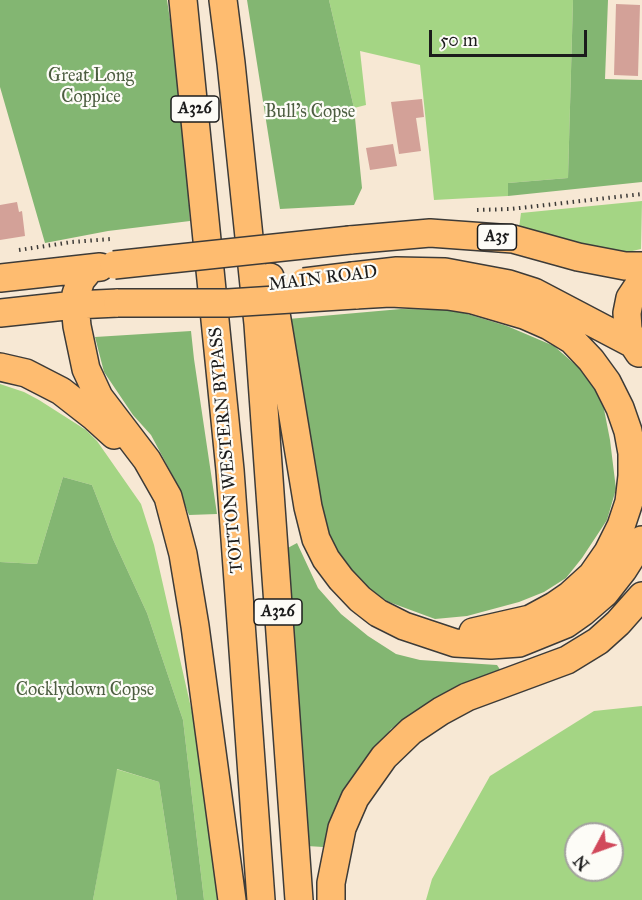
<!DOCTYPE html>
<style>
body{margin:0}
#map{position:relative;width:642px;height:900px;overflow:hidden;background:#f7e8d4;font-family:"IM FELL Great Primer",serif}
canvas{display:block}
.north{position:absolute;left:564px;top:822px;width:60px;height:60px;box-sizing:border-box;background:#fdfcf7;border:2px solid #a3a29f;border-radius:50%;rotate:229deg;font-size:16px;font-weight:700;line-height:24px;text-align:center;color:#1c1c1c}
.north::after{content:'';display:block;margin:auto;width:21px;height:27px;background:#d1495b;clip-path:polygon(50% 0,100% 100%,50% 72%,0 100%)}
.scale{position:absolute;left:429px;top:30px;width:158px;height:27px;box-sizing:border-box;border:3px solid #1c1c1c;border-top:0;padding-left:8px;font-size:18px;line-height:21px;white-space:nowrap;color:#1c1c1c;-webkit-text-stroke:4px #fdfcf7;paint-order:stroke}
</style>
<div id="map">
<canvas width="642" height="900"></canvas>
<div class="north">N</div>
<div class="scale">50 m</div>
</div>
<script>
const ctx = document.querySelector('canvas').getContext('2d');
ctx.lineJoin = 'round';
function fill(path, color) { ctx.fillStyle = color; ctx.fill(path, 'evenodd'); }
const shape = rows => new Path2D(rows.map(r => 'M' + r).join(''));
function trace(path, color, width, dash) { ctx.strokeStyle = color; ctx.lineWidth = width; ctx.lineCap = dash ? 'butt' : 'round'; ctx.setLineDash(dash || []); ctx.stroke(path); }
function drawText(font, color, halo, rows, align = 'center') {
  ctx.font = font + ' "IM FELL Great Primer",serif'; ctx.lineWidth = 4.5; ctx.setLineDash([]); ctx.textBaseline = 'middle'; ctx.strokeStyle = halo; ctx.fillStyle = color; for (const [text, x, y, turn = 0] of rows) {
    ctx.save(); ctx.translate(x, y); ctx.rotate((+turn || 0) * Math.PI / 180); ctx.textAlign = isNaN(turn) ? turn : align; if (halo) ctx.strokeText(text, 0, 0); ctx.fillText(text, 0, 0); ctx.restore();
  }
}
fill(shape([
 [329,0,573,0,568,178,508,183,508,196,434,200,420,65,360,51,366,105,354,108],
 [642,201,641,249,628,252,596,249,519,228,521,213],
 [0,384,24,392,39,400,86,430,97,441,141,504,154,545,194,721,218,900,204,900,183,720,147,613,113,539,92,485,63,477,37,564,0,562],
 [642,706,642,900,426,900,432,879,490,776,594,711],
 [576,834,612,834,612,870,576,870],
 [116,769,159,782,177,900,93,900]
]), '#a4d584');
fill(shape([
 [0,0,167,0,182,98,190,221,108,231,45,243,0,87],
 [247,0,329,0,354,108,362,188,354,205,280,209],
 [573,0,608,0,605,79,642,80,642,182,508,196,508,183,568,178],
 [401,309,454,310,507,326,554,346,587,375,603,404,610,440,616,489,607,520,582,558,566,578,544,592,519,602,467,616,435,619,389,602,362,586,340,558,324,525,288,319],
 [191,331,194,359,217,514,189,515,175,480,151,435,133,415,104,372,95,337],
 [63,477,92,485,113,539,147,613,183,720,204,900,177,900,159,782,117,769,93,900,0,900,0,562,37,564],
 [297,543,318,588,341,614,368,636,396,654,420,660,497,665,503,674,427,705,391,729,352,782,330,821,323,847,307,846,284,550]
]), '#83b672');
fill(shape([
 [616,4,640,5,638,76,614,75],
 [422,99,424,117,416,118,421,151,399,154,391,102],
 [393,144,397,166,370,170,366,148],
 [17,202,19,212,22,211,25,236,0,240,0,205]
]), '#d3a198');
const major = shape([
 [183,0,230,470,261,900],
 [223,0,231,63,258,324,299,900],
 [350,240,430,233,513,239,578,257,625,266,642,266],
 [90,269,81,280,76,294,75,305,77,326,86,369,99,397,147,460,168,497,183,554,195,626,232,900],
 [353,276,397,271,445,272,509,284,534,292,633,344],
 [270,277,308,507,316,539,326,559,341,579,360,599,378,613,404,626,455,643,491,645,519,643,566,624,583,612,605,593,623,570,642,540],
 [0,278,100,267],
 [355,295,390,293,448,296,473,300,524,315,549,326,572,340,591,360,607,382,620,408,628,431,632,453,632,476,629,502,621,526,608,552,592,575,570,595,554,606,530,619,473,632],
 [0,313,75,305,118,303],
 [639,353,633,344,628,329,627,313,630,298,642,280],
 [0,367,26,373,61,391,93,416,114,435],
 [331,900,331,883,342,828,355,798,384,757,411,731,441,711,467,697,567,660,598,641,618,623,642,596]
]);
trace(major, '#3d3b38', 30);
trace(shape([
 [477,210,511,209,642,194],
 [19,250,72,242,111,239]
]), '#3d3b38', 4, [1.5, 4.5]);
trace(major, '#febc70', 27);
const majorBridge = shape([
 [114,265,350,240],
 [304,282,353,276],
 [118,303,228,303,355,295]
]);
trace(majorBridge, '#3d3b38', 30, []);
trace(majorBridge, '#febc70', 27);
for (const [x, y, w] of [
 [195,109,48],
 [497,237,39],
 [278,612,48]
]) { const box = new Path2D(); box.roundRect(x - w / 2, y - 13, w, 26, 4.5); ctx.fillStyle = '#fdfcf7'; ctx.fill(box); trace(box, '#1c1c1c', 1.5); }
drawText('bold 16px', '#1c1c1c', null, [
 ["A326",195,109],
 ["A35",497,237],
 ["A326",278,612]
]);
drawText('18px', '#4c5d40', '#fdfcf7', [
 ["Great Long",91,77],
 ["Coppice",91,98],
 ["Bull's Copse",310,113],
 ["Cocklydown Copse",85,691]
]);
drawText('18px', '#1c1c1c', '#fdfcf7', [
 ["MAIN ROAD",323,279,-7],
 ["TOTTON WESTERN BYPASS",227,450,-95]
]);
</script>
